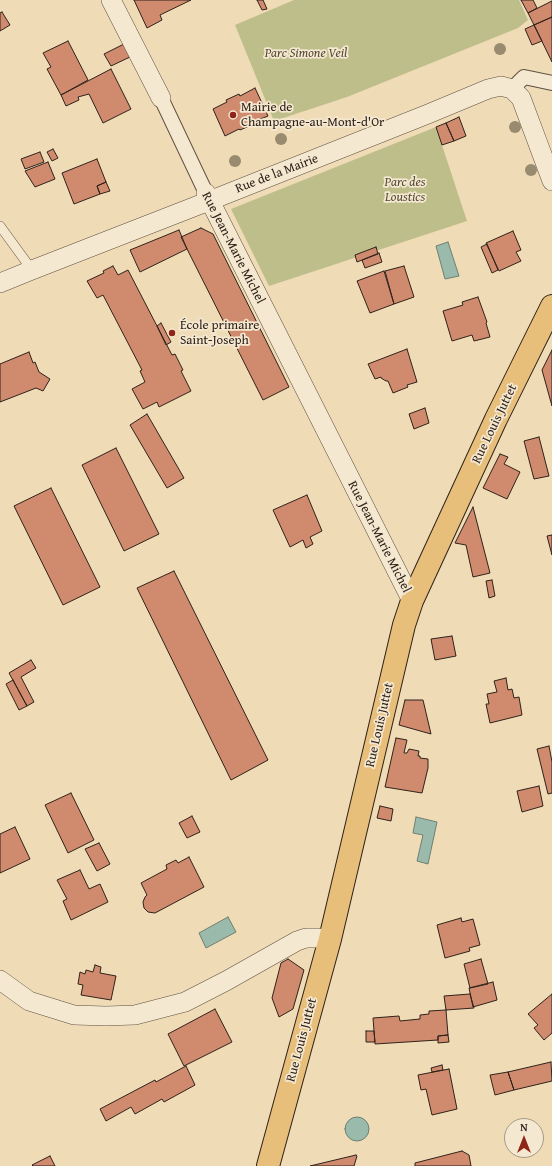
<!DOCTYPE html>
<meta charset="utf-8">
<style>
body{margin:0}
#map{position:relative;width:552px;height:1166px;overflow:hidden;background:#efdbb6;font-family:"Gentium Book Plus",serif}
canvas{display:block}
.north{position:absolute;left:504px;top:1118px;width:40px;height:40px;box-sizing:border-box;background:#f5e8d0;border:1px solid #a69987;border-radius:50%;rotate:0deg;font-size:11px;font-weight:700;line-height:16px;text-align:center;color:#2f221a}
.north::after{content:'';display:block;margin:auto;width:14px;height:18px;background:#8f2418;clip-path:polygon(50% 0,100% 100%,50% 72%,0 100%)}
</style>
<div id="map">
<canvas width="552" height="1166"></canvas>
<div class="north">N</div>
</div>
<script>
const ctx = document.querySelector('canvas').getContext('2d');
ctx.lineJoin = 'round';
function fill(path, color) { ctx.fillStyle = color; ctx.fill(path, 'evenodd'); }
const shape = rows => new Path2D(rows.map(r => 'M' + r).join(''));
function trace(path, color, width, dash) { ctx.strokeStyle = color; ctx.lineWidth = width; ctx.lineCap = dash ? 'butt' : 'round'; ctx.setLineDash(dash || []); ctx.stroke(path); }
function drawText(font, color, halo, rows, align = 'center') {
  ctx.font = font + ' "Gentium Book Plus",serif'; ctx.lineWidth = 3.5; ctx.setLineDash([]); ctx.textBaseline = 'middle'; ctx.strokeStyle = halo; ctx.fillStyle = color; for (const [text, x, y, turn = 0] of rows) {
    ctx.save(); ctx.translate(x, y); ctx.rotate((+turn || 0) * Math.PI / 180); ctx.textAlign = isNaN(turn) ? turn : align; if (halo) ctx.strokeText(text, 0, 0); ctx.fillText(text, 0, 0); ctx.restore();
  }
}
fill(shape([
 [294,0,519,0,528,20,518,28,347,97,274,121,235,25],
 [436,127,467,221,269,286,231,209]
]), '#bebe8b');
const water = shape([
 [448,242,459,276,445,279,436,246,448,242],
 [416,817,437,822,428,864,417,861,423,835,413,833,416,817],
 [228,917,236,932,206,948,199,933,228,917],
 '345 1129a12 12 0 1 1 24 0a12 12 0 1 1-24 0Z'
]);
fill(water, '#9abbac');
trace(water, '#6f7e72', 1);
const building = shape([
 [134,0,191,0,160,15,162,20,147,28,134,0],
 [257,0,263,0,267,9,262,10,257,0],
 [521,0,533,0,537,8,528,13,521,0],
 [552,1,552,17,534,25,528,13,552,1],
 [2,12,10,25,0,31,0,13,2,12],
 [552,17,552,62,534,25,552,17],
 [534,25,542,41,532,45,525,29,534,25],
 [68,41,88,80,61,95,47,69,51,67,43,53,68,41],
 [126,43,132,56,111,66,104,54,126,43],
 [111,69,131,109,103,123,89,94,78,97,79,100,66,106,61,95,111,69],
 [255,88,268,116,253,122,254,124,240,130,239,129,225,136,213,109,227,102,226,100,239,94,240,96,255,88],
 [459,117,466,136,454,141,446,123,459,117],
 [446,123,454,141,442,145,436,127,446,123],
 [53,149,58,158,52,161,47,152,53,149],
 [40,152,44,162,25,169,21,159,40,152],
 [97,159,106,182,97,186,100,194,74,204,62,173,97,159],
 [48,162,55,179,35,187,25,171,48,162],
 [106,182,110,191,100,194,97,186,106,182],
 [201,228,213,234,289,387,263,400,181,237,201,228],
 [179,230,187,249,140,272,130,250,179,230],
 [513,231,521,250,516,252,521,261,499,271,486,243,513,231],
 [487,244,498,270,492,273,481,247,487,244],
 [376,247,378,254,357,262,355,255,376,247],
 [379,253,382,262,365,268,362,260,379,253],
 [113,266,118,275,128,270,172,355,175,354,183,370,181,371,191,391,159,407,157,402,143,409,132,389,145,382,140,371,142,370,103,295,97,298,87,281,104,273,103,271,113,266],
 [404,266,414,297,394,304,385,271,404,266],
 [384,271,394,304,370,313,357,281,384,271],
 [478,297,487,322,486,323,490,337,474,341,472,335,452,341,443,311,463,305,462,302,478,297],
 [161,323,171,342,166,345,157,326,161,323],
 [407,349,417,382,407,385,408,387,393,393,388,381,386,381,381,378,381,377,375,379,368,364,407,349],
 [552,350,552,406,542,370,552,350],
 [29,352,33,363,35,362,39,372,50,379,43,391,36,388,0,402,0,364,29,352],
 [425,408,429,423,414,429,409,414,425,408],
 [147,414,184,478,167,488,130,425,147,414],
 [539,437,549,476,534,479,524,441,539,437],
 [116,448,159,534,124,551,82,465,116,448],
 [500,454,508,457,504,464,520,472,507,499,483,488,500,454],
 [51,488,100,587,63,605,14,506,51,488],
 [307,495,322,531,310,537,313,544,306,548,303,540,290,547,273,510,307,495],
 [473,507,490,573,473,577,466,545,455,543,473,507],
 [552,535,552,555,547,536,552,535],
 [174,571,268,760,231,780,137,588,174,571],
 [492,580,495,596,489,598,486,581,492,580],
 [452,636,456,656,435,660,431,639,452,636],
 [31,660,36,668,21,677,34,702,27,706,9,673,31,660],
 [506,678,508,690,512,689,514,698,519,697,522,715,490,723,486,704,489,704,487,694,497,692,494,681,506,678],
 [13,680,27,706,19,710,6,684,13,680],
 [405,700,423,700,431,734,399,725,405,700],
 [396,738,407,740,404,753,407,753,409,749,419,751,418,756,420,756,420,758,428,759,428,768,422,793,385,787,396,738],
 [549,746,552,762,552,793,548,794,537,749,549,746],
 [539,786,543,806,522,812,517,791,539,786],
 [71,793,94,840,68,853,45,805,71,793],
 [380,806,393,809,391,821,377,818,380,806],
 [192,816,200,832,187,838,179,823,192,816],
 [15,827,30,859,0,873,0,834,15,827],
 [99,843,110,864,97,871,85,849,99,843],
 [189,857,204,887,155,913,148,912,144,908,143,902,145,897,147,895,141,883,167,869,166,865,176,860,178,863,189,857],
 [80,870,89,889,100,884,108,902,71,920,63,901,67,899,57,880,80,870],
 [461,918,462,922,473,919,480,945,469,948,470,951,445,958,437,925,461,918],
 [288,959,304,970,293,1009,279,1017,272,998,281,963,288,959],
 [481,959,488,984,470,988,464,964,481,959],
 [95,965,101,967,100,973,116,976,111,1000,81,995,83,985,78,984,80,972,85,974,86,970,93,972,95,965],
 [493,982,497,1000,473,1007,469,988,493,982],
 [470,994,474,1008,446,1010,444,996,470,994],
 [552,994,552,1033,544,1040,534,1028,538,1025,528,1014,552,994],
 [215,1009,232,1042,184,1066,168,1034,215,1009],
 [446,1010,448,1035,438,1036,438,1040,375,1044,373,1018,399,1016,400,1021,420,1019,420,1015,429,1014,429,1011,446,1010],
 [366,1031,374,1031,375,1042,366,1042,366,1031],
 [448,1035,449,1042,438,1043,438,1036,448,1035],
 [551,1062,552,1081,514,1090,508,1072,551,1062],
 [442,1065,443,1070,432,1072,431,1068,442,1065],
 [186,1066,195,1085,164,1102,162,1099,135,1114,131,1107,106,1121,100,1109,155,1080,156,1082,186,1066],
 [449,1069,457,1109,432,1115,426,1089,421,1090,418,1075,449,1069],
 [508,1072,514,1090,495,1095,490,1075,508,1072],
 [462,1151,469,1155,471,1166,415,1166,415,1163,462,1151],
 [356,1155,357,1156,354,1166,310,1166,356,1155],
 [50,1156,55,1166,33,1166,32,1165,50,1156]
]);
fill(building, '#d08a6e');
trace(building, '#2f221a', 1);
const service = shape([
 [0,226,32,270]
]);
const pedestrian = shape([
 [512,89,524,77,552,83],
 [161,98,206,193]
]);
const minor = shape([
 [111,0,161,98],
 [206,193,412,601],
 [0,283,32,270,209,201,428,114,488,89,501,86,512,89,521,98,552,181],
 [0,980,29,1001,74,1015,106,1016,135,1015,185,1002,226,981,297,941,306,938,317,938,330,939]
]);
const primary = shape([
 [268,1166,330,939,404,625,412,601,496,419,552,306]
]);
trace(service, '#5f5041', 10);
trace(pedestrian, '#5f5041', 16);
trace(minor, '#5f5041', 20);
trace(primary, '#2f221a', 24);
trace(service, '#f5e8d0', 9);
trace(pedestrian, '#f5e8d0', 14);
trace(minor, '#f5e8d0', 19);
trace(primary, '#e8be7b', 22);
ctx.fillStyle = '#998b70';
for (const [x, y] of [
 [500,49],
 [515,127],
 [281,139],
 [235,161],
 [531,170]
]) { ctx.beginPath(); ctx.arc(x, y, 6, 0, 2 * Math.PI); ctx.fill(); }
for (const [x, y, r, color] of [
 [233,115,4,"#8f2418"],
 [172,333,4,"#8f2418"]
]) { const dot = new Path2D(); dot.arc(x, y, r, 0, 2 * Math.PI); ctx.fillStyle = color; ctx.fill(dot); trace(dot, '#f5e8d0', 1.5); }
drawText('italic 13px', '#534936', '#f5e8d0', [
 ["Parc Simone Veil",306,54],
 ["Parc des",405,183],
 ["Loustics",405,198]
]);
drawText('13px', '#2f221a', '#f5e8d0', [
 ["Mairie de",241,108],
 ["Champagne-au-Mont-d'Or",241,123],
 ["École primaire",180,326],
 ["Saint-Joseph",180,341]
], 'left');
drawText('13px', '#2f221a', '#f5e8d0', [
 ["Rue de la Mairie",277,174,-21],
 ["Rue Jean-Marie Michel",233,248,63],
 ["Rue Louis Juttet",495,424,-64],
 ["Rue Jean-Marie Michel",379,537,63],
 ["Rue Louis Juttet",380,725,-77],
 ["Rue Louis Juttet",302,1040,-75]
]);
</script>
